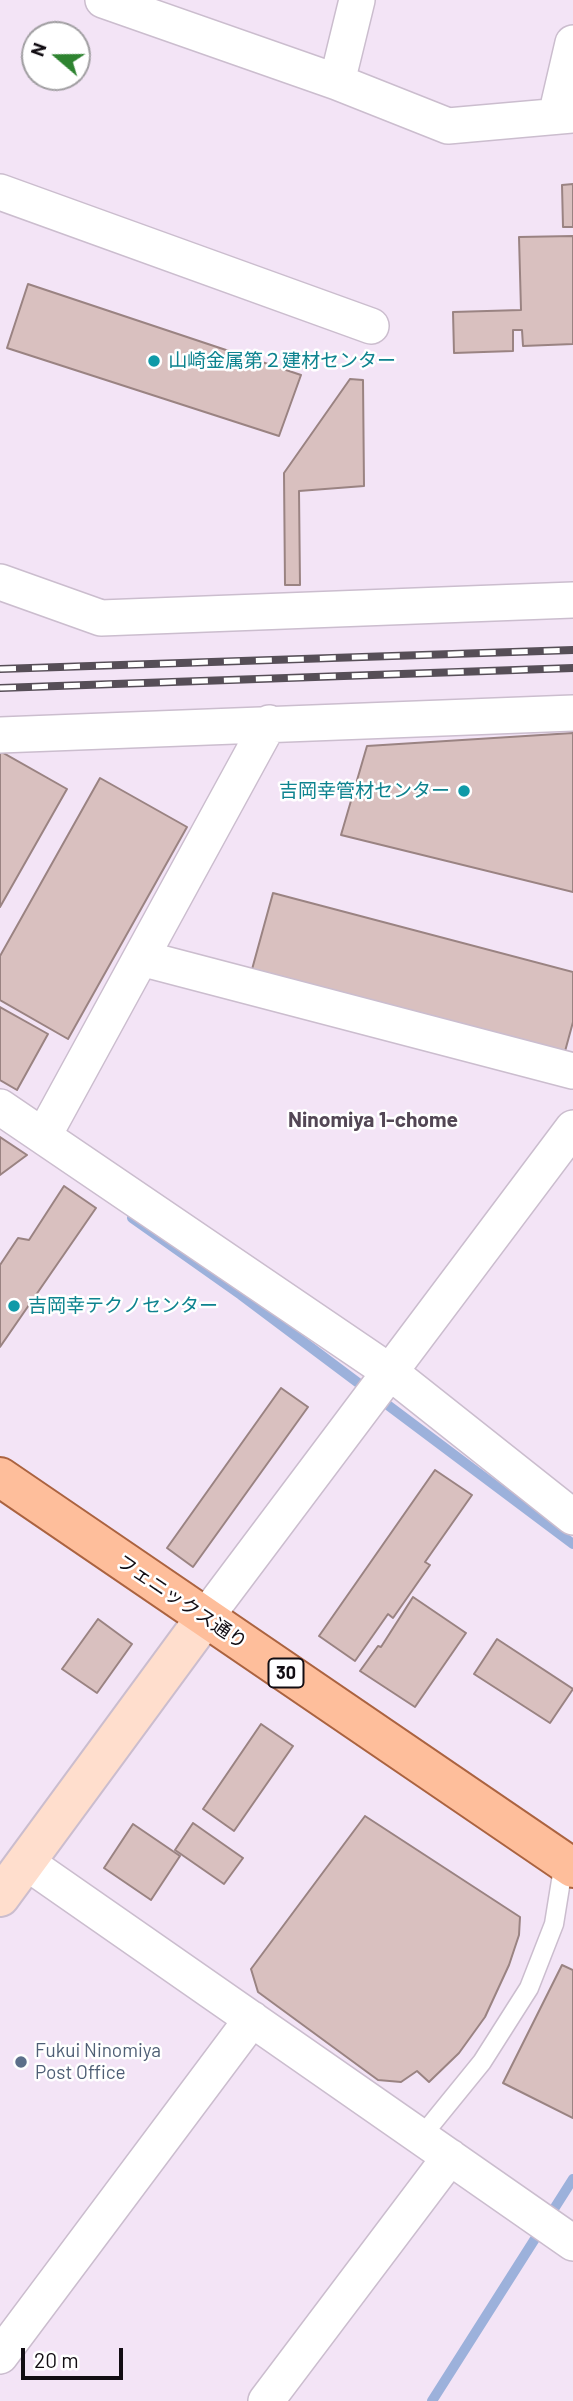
<!DOCTYPE html>
<meta charset="utf-8">
<style>
body{margin:0}
#map{position:relative;width:573px;height:2401px;overflow:hidden;background:#f3e4f6;font-family:Barlow,sans-serif}
canvas{display:block}
.north{position:absolute;left:21px;top:21px;width:70px;height:70px;box-sizing:border-box;background:#fff;border:2px solid #a09ea1;border-radius:50%;rotate:290deg;font-size:19px;font-weight:700;line-height:28px;text-align:center;color:#120d13}
.north::after{content:'';display:block;margin:auto;width:24px;height:32px;background:#2e8330;clip-path:polygon(50% 0,100% 100%,50% 72%,0 100%)}
.scale{position:absolute;left:21px;top:2348px;width:102px;height:32px;box-sizing:border-box;border:4px solid #120d13;border-top:0;padding-left:9px;font-size:21px;line-height:24px;white-space:nowrap;color:#120d13;-webkit-text-stroke:5px #fff;paint-order:stroke}
</style>
<div id="map">
<canvas width="573" height="2401"></canvas>
<div class="north">N</div>
<div class="scale">20 m</div>
</div>
<script>
const ctx = document.querySelector('canvas').getContext('2d');
ctx.lineJoin = 'round';
const shape = rows => new Path2D(rows.map(r => 'M' + r).join(''));
function trace(path, color, width, dash) { ctx.strokeStyle = color; ctx.lineWidth = width; ctx.lineCap = dash ? 'butt' : 'round'; ctx.setLineDash(dash || []); ctx.stroke(path); }
function fill(path, color) { ctx.fillStyle = color; ctx.fill(path, 'evenodd'); }
function drawText(font, color, halo, rows, align = 'center') {
  ctx.font = font + ' Barlow,"Noto Sans JP",sans-serif'; ctx.lineWidth = 5; ctx.setLineDash([]); ctx.textBaseline = 'middle'; ctx.strokeStyle = halo; ctx.fillStyle = color; for (const [text, x, y, turn = 0] of rows) {
    ctx.save(); ctx.translate(x, y); ctx.rotate((+turn || 0) * Math.PI / 180); ctx.textAlign = isNaN(turn) ? turn : align; if (halo) ctx.strokeText(text, 0, 0); ctx.fillText(text, 0, 0); ctx.restore();
  }
}
trace(shape([
 [132,1218,241,1295,573,1544],
 [432,2401,573,2179]
]), '#9cb1db', 10);
const building = shape([
 [573,184,573,227,563,227,562,185,573,184],
 [573,236,573,344,523,346,522,330,513,330,513,351,454,353,453,312,521,310,519,237,573,236],
 [28,284,301,375,279,436,7,348,28,284],
 [350,379,363,380,364,486,299,491,300,585,285,585,284,473,350,379],
 [573,733,573,892,341,835,367,746,573,733],
 [0,751,67,789,0,907,0,751],
 [100,778,187,827,68,1039,0,1000,0,956,100,778],
 [273,893,573,972,573,1022,564,1055,251,973,273,893],
 [0,1007,48,1034,17,1090,0,1080,0,1007],
 [0,1137,27,1155,0,1175,0,1137],
 [64,1186,96,1208,0,1347,0,1265,18,1238,29,1240,64,1186],
 [281,1388,308,1407,193,1567,167,1548,281,1388],
 [435,1470,472,1495,425,1562,430,1565,393,1618,388,1614,355,1661,319,1636,435,1470],
 [413,1597,466,1633,415,1707,360,1671,378,1646,381,1647,413,1597],
 [98,1619,132,1644,97,1693,62,1669,98,1619],
 [497,1639,573,1689,550,1723,474,1674,497,1639],
 [261,1724,293,1746,234,1831,203,1809,261,1724],
 [365,1816,520,1917,519,1935,509,1965,485,2017,459,2053,429,2082,417,2071,401,2082,378,2080,258,1992,251,1969,365,1816],
 [193,1823,243,1858,224,1884,175,1850,193,1823],
 [133,1824,180,1856,151,1900,104,1868,133,1824],
 [562,1965,573,1970,573,2118,503,2083,562,1965]
]);
fill(building, '#d9c0bf');
trace(building, '#9a8382', 2);
const lane = shape([
 [421,2137,482,2062,529,1988,554,1924,564,1862]
]);
const street = shape([
 [103,0,337,82,448,126,573,115],
 [337,82,357,0],
 [556,116,573,43],
 [0,192,371,326],
 [0,582,101,618,573,600],
 [0,735,573,713],
 [141,958,573,1071],
 [0,1107,390,1372,573,1517],
 [44,1135,269,723],
 [205,1618,573,1128],
 [26,1862,573,2243],
 [0,2356,252,2019],
 [266,2401,450,2157]
]);
const secondary = shape([
 [0,1897,205,1618]
]);
const primary = shape([
 [0,1477,573,1868]
]);
trace(lane, '#cbbdce', 21);
trace(street, '#cbbdce', 38);
trace(secondary, '#cbbdce', 42);
trace(primary, '#ab6340', 42);
trace(lane, '#fff', 18);
trace(street, '#fff', 35);
trace(secondary, '#ffdecd', 38);
trace(primary, '#febe9b', 38);
const rail = shape([
 [0,669,573,650],
 [0,688,573,668]
]);
trace(rail, '#564e57', 8);
trace(rail, '#fff', 5, [16]);
for (const [x, y, r, color] of [
 [154,361,7,"#0f9aa8"],
 [464,791,7,"#0f9aa8"],
 [14,1306,7,"#0f9aa8"],
 [21,2062,7,"#5c6f8a"]
]) { const dot = new Path2D(); dot.arc(x, y, r, 0, 2 * Math.PI); ctx.fillStyle = color; ctx.fill(dot); trace(dot, '#fff', 2.5); }
for (const [x, y, w] of [
 [286,1673,35]
]) { const box = new Path2D(); box.roundRect(x - w / 2, y - 14.5, w, 29, 5); ctx.fillStyle = '#fff'; ctx.fill(box); trace(box, '#120d13', 2); }
drawText('bold 18px', '#120d13', null, [
 ["30",286,1673]
]);
drawText('19px', '#0d838f', '#fff', [
 ["山崎金属第２建材センター",168,361],
 ["吉岡幸管材センター",450,791,"right"],
 ["吉岡幸テクノセンター",28,1306]
], 'left');
drawText('19px', '#120d13', '#fff', [
 ["フェニックス通り",182,1602,34]
]);
drawText('19px', '#4e5e75', '#fff', [
 ["Fukui Ninomiya",35,2051],
 ["Post Office",35,2073]
], 'left');
drawText('bold 21px', '#534755', '#fff', [
 ["Ninomiya 1-chome",373,1120]
]);
</script>
